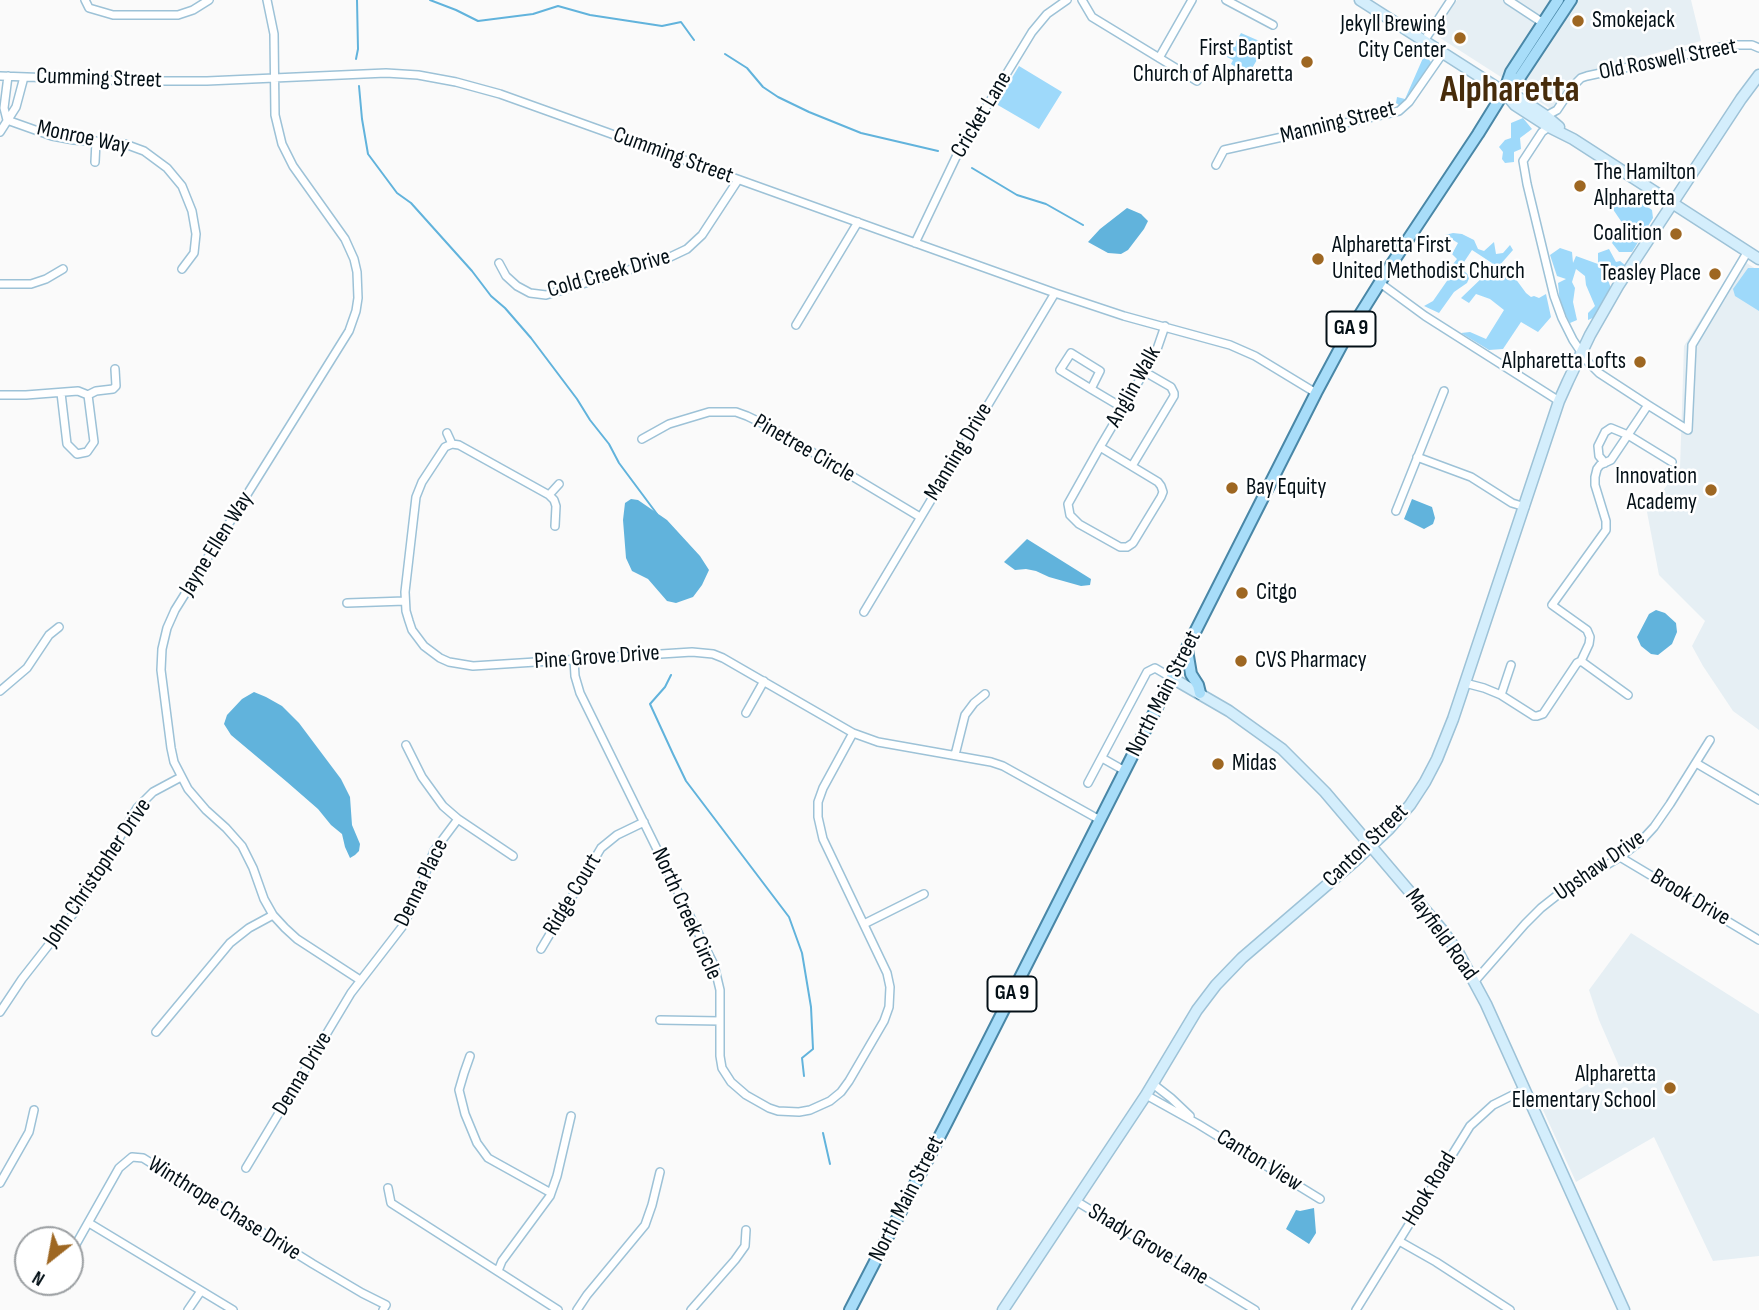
<!DOCTYPE html>
<style>
body{margin:0}
#map{position:relative;width:1759px;height:1310px;overflow:hidden;background:#fafafa;font-family:"Sofia Sans Condensed",sans-serif}
canvas{display:block}
.north{position:absolute;left:14px;top:1226px;width:70px;height:70px;box-sizing:border-box;background:#fff;border:2px solid #9b9fa2;border-radius:50%;rotate:211deg;font-size:19px;font-weight:700;line-height:28px;text-align:center;color:#041017}
.north::after{content:'';display:block;margin:auto;width:24px;height:32px;background:#9e6722;clip-path:polygon(50% 0,100% 100%,50% 72%,0 100%)}
</style>
<div id="map">
<canvas width="1759" height="1310"></canvas>
<div class="north">N</div>
</div>
<script>
const ctx = document.querySelector('canvas').getContext('2d');
ctx.lineJoin = 'round';
function fill(path, color) { ctx.fillStyle = color; ctx.fill(path, 'evenodd'); }
const shape = rows => new Path2D(rows.map(r => 'M' + r).join(''));
function trace(path, color, width, dash) { ctx.strokeStyle = color; ctx.lineWidth = width; ctx.lineCap = dash ? 'butt' : 'round'; ctx.setLineDash(dash || []); ctx.stroke(path); }
function drawText(font, color, halo, rows, align = 'center') {
  ctx.font = font + ' "Sofia Sans Condensed",sans-serif'; ctx.lineWidth = 5; ctx.setLineDash([]); ctx.textBaseline = 'middle'; ctx.strokeStyle = halo; ctx.fillStyle = color; for (const [text, x, y, turn = 0] of rows) {
    ctx.save(); ctx.translate(x, y); ctx.rotate((+turn || 0) * Math.PI / 180); ctx.textAlign = isNaN(turn) ? turn : align; if (halo) ctx.strokeText(text, 0, 0); ctx.fillText(text, 0, 0); ctx.restore();
  }
}
fill(shape([
 [1457,0,1691,0,1701,41,1579,74,1554,111,1434,34],
 [1739,258,1759,271,1759,730,1733,711,1703,666,1692,646,1705,621,1659,575,1647,512,1680,468,1684,346],
 [1631,933,1759,1014,1759,1256,1713,1261,1654,1137,1576,1182,1543,1110,1619,1066,1599,1020,1589,990]
]), '#e6eff4');
fill(shape([
 [1241,33,1264,43,1261,53,1248,75,1231,64,1233,60,1227,57],
 [1422,52,1431,62,1430,65,1403,104,1399,105,1396,103,1397,97,1405,99,1423,58,1418,55,1418,53],
 [1019,66,1062,92,1039,129,996,104,1005,89,1004,86,1007,81,1010,81],
 [1523,118,1532,129,1520,138,1521,149,1514,152,1514,162,1505,163,1502,159,1503,152,1499,147,1505,140,1511,138,1511,123],
 [1622,189,1652,210,1653,218,1632,252,1619,252,1612,243,1623,224,1610,205],
 [1453,233,1462,234,1474,240,1478,249,1484,251,1494,242,1496,254,1503,253,1510,245,1513,250,1499,266,1505,275,1515,278,1526,293,1531,297,1534,296,1539,298,1546,294,1551,317,1538,332,1521,322,1503,349,1489,350,1461,333,1470,332,1486,339,1504,310,1490,299,1476,294,1469,303,1461,298,1486,274,1492,263,1472,250,1460,268,1470,276,1467,283,1454,292,1439,313,1424,306,1433,301,1449,278,1446,273,1457,259,1452,254,1458,243,1445,235],
 [1560,248,1572,252,1573,263,1576,256,1598,264,1598,253,1609,249,1616,262,1620,261,1625,265,1621,272,1611,273,1608,280,1612,291,1605,303,1601,304,1595,317,1588,320,1588,313,1595,306,1586,285,1585,276,1576,269,1572,282,1575,288,1573,302,1577,320,1570,323,1560,304,1558,283,1566,279,1557,276,1550,255],
 [1748,268,1759,268,1759,311,1735,296,1733,289]
]), '#9ed9fa');
fill(shape([
 [1127,208,1141,214,1148,221,1144,229,1128,250,1121,254,1108,253,1088,242,1100,229],
 [631,499,638,500,667,520,700,556,709,570,702,585,693,597,676,603,667,601,648,579,632,571,626,558,623,520,625,503],
 [1412,499,1432,507,1435,518,1433,524,1424,529,1404,519],
 [1027,539,1091,579,1090,585,1081,586,1049,577,1036,571,1026,569,1015,570,1004,562],
 [1656,610,1665,613,1676,623,1677,632,1672,644,1658,655,1651,654,1641,646,1637,637,1649,614],
 [254,692,266,697,282,706,299,723,341,779,350,797,352,825,360,844,359,851,355,855,350,858,345,847,342,834,331,825,318,809,287,782,231,735,224,724,227,715,242,699],
 [1314,1208,1316,1233,1309,1244,1286,1229,1296,1210,1300,1211]
]), '#61b3dc');
trace(shape([
 [430,0,456,10,478,21,533,14,558,6,590,15,662,26,681,22,694,40],
 [725,54,747,68,763,87,778,97,809,112,861,133,938,151],
 [356,59,358,49,357,0],
 [359,86,362,119,368,154,397,193,411,203,472,271,491,296,505,308,531,338,577,399,590,420,609,444,619,463,657,514],
 [972,168,1017,195,1046,204,1083,225],
 [671,675,665,687,650,704,673,754,686,781,789,917,802,953,811,1007,813,1049,802,1058,804,1076],
 [823,1133,830,1164]
]), '#61b3dc', 2);
const street = shape([
 [85,0,89,8,113,15,178,15,193,10,209,0],
 [267,0,274,34,275,115,282,144,293,166,345,239,354,259,357,272,358,298,356,311,349,331,175,610,167,628,162,649,161,670,171,748,174,762,188,789,206,810,226,828,242,846,253,868,264,899,273,915,285,928,297,939,360,980],
 [1082,0,1092,17,1197,81],
 [1226,0,1273,25],
 [1508,0,1543,23],
 [1424,41,1451,0],
 [1159,58,1192,0],
 [0,76,133,81,207,81,386,73,418,75,456,82,500,94,1055,293,1124,316,1230,345,1255,356,1316,393],
 [1546,116,1557,110,1573,86,1581,78,1587,76,1731,45,1752,45,1759,48],
 [7,120,52,136,74,140,125,144,144,151,167,168,182,186,192,211,196,234,194,253,182,269],
 [7,120,4,108,8,76],
 [1549,127,1542,132,1523,161,1527,184,1554,296,1562,318,1573,340,1587,361,1599,373,1648,405,1688,430,1692,345,1748,251],
 [0,132,16,107,24,77],
 [95,162,96,141],
 [1216,165,1224,150,1399,111,1409,102,1443,53],
 [915,243,957,155,1032,32,1047,14,1067,0],
 [499,263,506,276,517,286,530,293,546,295,668,258,687,249,702,235,738,180],
 [1380,283,1425,316,1559,401],
 [0,284,31,284,46,279,63,269],
 [796,325,858,222],
 [1091,389,1100,371,1071,353,1060,370,1091,389,1123,408],
 [61,393,67,444,77,454,87,452,94,442,88,395],
 [0,395,26,395,78,391,88,395,96,391,113,389,116,386,115,369],
 [447,433,452,444],
 [642,439,669,424,709,412,736,412,747,416,772,428,920,517],
 [1100,447,1158,482,1161,486,1163,492,1161,497,1133,543,1127,547,1120,547,1079,524,1070,515,1068,504,1100,447,1156,352,1165,326],
 [1417,457,1471,477,1512,503,1525,507],
 [1605,463,1599,456,1598,446,1605,432,1611,428,1628,435,1672,462],
 [1132,466,1174,396,1174,393,1171,387,1145,372],
 [549,495,559,484],
 [1396,511,1444,391],
 [555,526,556,506,554,500,549,495,459,445,452,444,445,447,422,482,416,497,405,592,406,611,409,621,412,630,424,646,440,658,449,662,473,666,692,652,713,654,723,658,853,733,878,742,991,762,1003,766,1100,820],
 [347,603,405,601],
 [864,612,1055,293],
 [574,659,575,676,580,693,714,965,720,990,720,1056,722,1068,731,1082,746,1095,769,1108,778,1111,799,1112,810,1110,830,1101,841,1092,849,1081,884,1021,889,1007,890,987,887,973,823,839,818,817,818,802,823,788,853,733],
 [1581,661,1589,644,1590,637,1587,630,1552,605,1606,530,1606,521,1595,485,1595,477,1597,469,1600,465,1611,460,1648,405],
 [1465,683,1484,688,1501,695,1534,716,1537,716,1543,714,1577,663,1581,661,1628,695],
 [0,691,27,668,49,635,59,627],
 [1501,695,1511,665],
 [746,713,764,681],
 [406,745,422,777,443,806,458,819,513,856],
 [955,755,965,715,974,703,985,694],
 [1102,758,1125,771],
 [1696,763,1759,800],
 [1088,783,1147,672,1155,668,1172,678],
 [1620,857,1759,940],
 [864,924,924,894],
 [541,949,601,848,617,835,644,822],
 [1475,981,1525,924,1541,908,1560,893,1620,857,1642,840,1654,827,1670,804,1710,740],
 [0,1012,22,979,80,905,137,808,153,792,181,777],
 [660,1020,720,1021],
 [156,1032,230,943,249,928,273,915],
 [470,1056,464,1073,459,1090,465,1114,477,1143,488,1158,551,1193],
 [1153,1084,1171,1098,1190,1116],
 [1146,1095,1198,1124,1320,1199],
 [246,1168,351,993,402,927,414,904,434,851,458,819],
 [0,1183,29,1132,34,1110],
 [388,1188,391,1203,558,1310],
 [1076,1201,1255,1310],
 [89,1223,233,1310],
 [1399,1241,1436,1262,1510,1310],
 [71,1268,75,1246,119,1168,132,1157,143,1158,313,1264,362,1293,386,1305,383,1310],
 [498,1271,502,1261,550,1196,557,1176,571,1116],
 [188,1310,201,1291],
 [577,1310,587,1295,645,1225,652,1205,660,1172],
 [691,1310,735,1260,745,1246,746,1230],
 [1356,1310,1470,1126,1493,1105,1525,1089]
]);
const secondary = shape([
 [1360,0,1504,92,1519,98,1546,116,1559,127],
 [1504,92,1515,105,1549,127,1573,139,1759,259],
 [1172,678,1229,711,1282,749,1325,792,1443,931,1458,952,1486,1004,1624,1310],
 [1003,1310,1146,1095,1197,1010,1216,985,1242,958,1356,860,1389,829,1410,805,1425,782,1437,759,1453,719,1559,401,1568,381,1590,335,1618,286,1741,99,1759,75]
]);
const primary = shape([
 [1506,90,1520,77,1571,0],
 [1187,650,1191,674,1198,685,1200,693],
 [850,1310,947,1122,1316,393,1346,337,1389,268,1478,134,1504,92,1511,72,1558,0]
]);
trace(street, '#9dc2d7', 10);
trace(secondary, '#9dc2d7', 13);
trace(primary, '#4987a7', 14);
trace(street, '#fff', 7);
trace(secondary, '#d4eefc', 10);
trace(primary, '#a8ddf9', 10);
for (const [x, y, r, color] of [
 [1578,21,7,"#9e6722"],
 [1460,38,7,"#9e6722"],
 [1307,62,7,"#9e6722"],
 [1580,186,7,"#9e6722"],
 [1676,234,7,"#9e6722"],
 [1318,259,7,"#9e6722"],
 [1715,274,7,"#9e6722"],
 [1640,362,7,"#9e6722"],
 [1232,488,7,"#9e6722"],
 [1711,490,7,"#9e6722"],
 [1242,593,7,"#9e6722"],
 [1241,661,7,"#9e6722"],
 [1218,764,7,"#9e6722"],
 [1670,1088,7,"#9e6722"]
]) { const dot = new Path2D(); dot.arc(x, y, r, 0, 2 * Math.PI); ctx.fillStyle = color; ctx.fill(dot); trace(dot, '#fff', 2.5); }
for (const [x, y, w] of [
 [1351,329,49],
 [1012,994,49]
]) { const box = new Path2D(); box.roundRect(x - w / 2, y - 17.5, w, 35, 5); ctx.fillStyle = '#fff'; ctx.fill(box); trace(box, '#041017', 2); }
drawText('bold 21px', '#041017', null, [
 ["GA 9",1351,329],
 ["GA 9",1012,994]
]);
drawText('23px', '#041017', '#fff', [
 ["Smokejack",1592,21],
 ["Jekyll Brewing",1446,25,"right"],
 ["City Center",1446,51,"right"],
 ["First Baptist",1293,49,"right"],
 ["Church of Alpharetta",1293,75,"right"],
 ["The Hamilton",1594,173],
 ["Alpharetta",1594,199],
 ["Coalition",1662,234,"right"],
 ["Alpharetta First",1332,246],
 ["United Methodist Church",1332,272],
 ["Teasley Place",1701,274,"right"],
 ["Alpharetta Lofts",1626,362,"right"],
 ["Innovation",1697,477,"right"],
 ["Academy",1697,503,"right"],
 ["Bay Equity",1246,488],
 ["Citgo",1256,593],
 ["CVS Pharmacy",1255,661],
 ["Midas",1232,764],
 ["Alpharetta",1656,1075,"right"],
 ["Elementary School",1656,1101,"right"]
], 'left');
drawText('23px', '#041017', '#fff', [
 ["Old Roswell Street",1668,60,-11],
 ["Cumming Street",99,79,2],
 ["Cricket Lane",982,115,-59],
 ["Manning Street",1338,123,-14],
 ["Monroe Way",83,138,12],
 ["Cumming Street",673,156,20],
 ["Cold Creek Drive",609,274,-16],
 ["Anglin Walk",1134,387,-61],
 ["Pinetree Circle",804,449,30],
 ["Manning Drive",959,452,-59],
 ["Jayne Ellen Way",217,544,-58],
 ["Pine Grove Drive",597,658,-4],
 ["North Main Street",1164,694,-63],
 ["Canton Street",1366,846,-44],
 ["Upshaw Drive",1600,866,-35],
 ["John Christopher Drive",98,873,-56],
 ["Denna Place",422,883,-64],
 ["Ridge Court",573,895,-59],
 ["Brook Drive",1690,898,31],
 ["North Creek Circle",686,914,66],
 ["Mayfield Road",1441,935,54],
 ["Denna Drive",303,1074,-59],
 ["Canton View",1259,1161,32],
 ["Hook Road",1430,1189,-59],
 ["North Main Street",907,1199,-63],
 ["Winthrope Chase Drive",224,1209,32],
 ["Shady Grove Lane",1148,1245,31]
]);
drawText('bold 37px', '#472c0b', '#fff', [
 ["Alpharetta",1510,92]
]);
</script>
